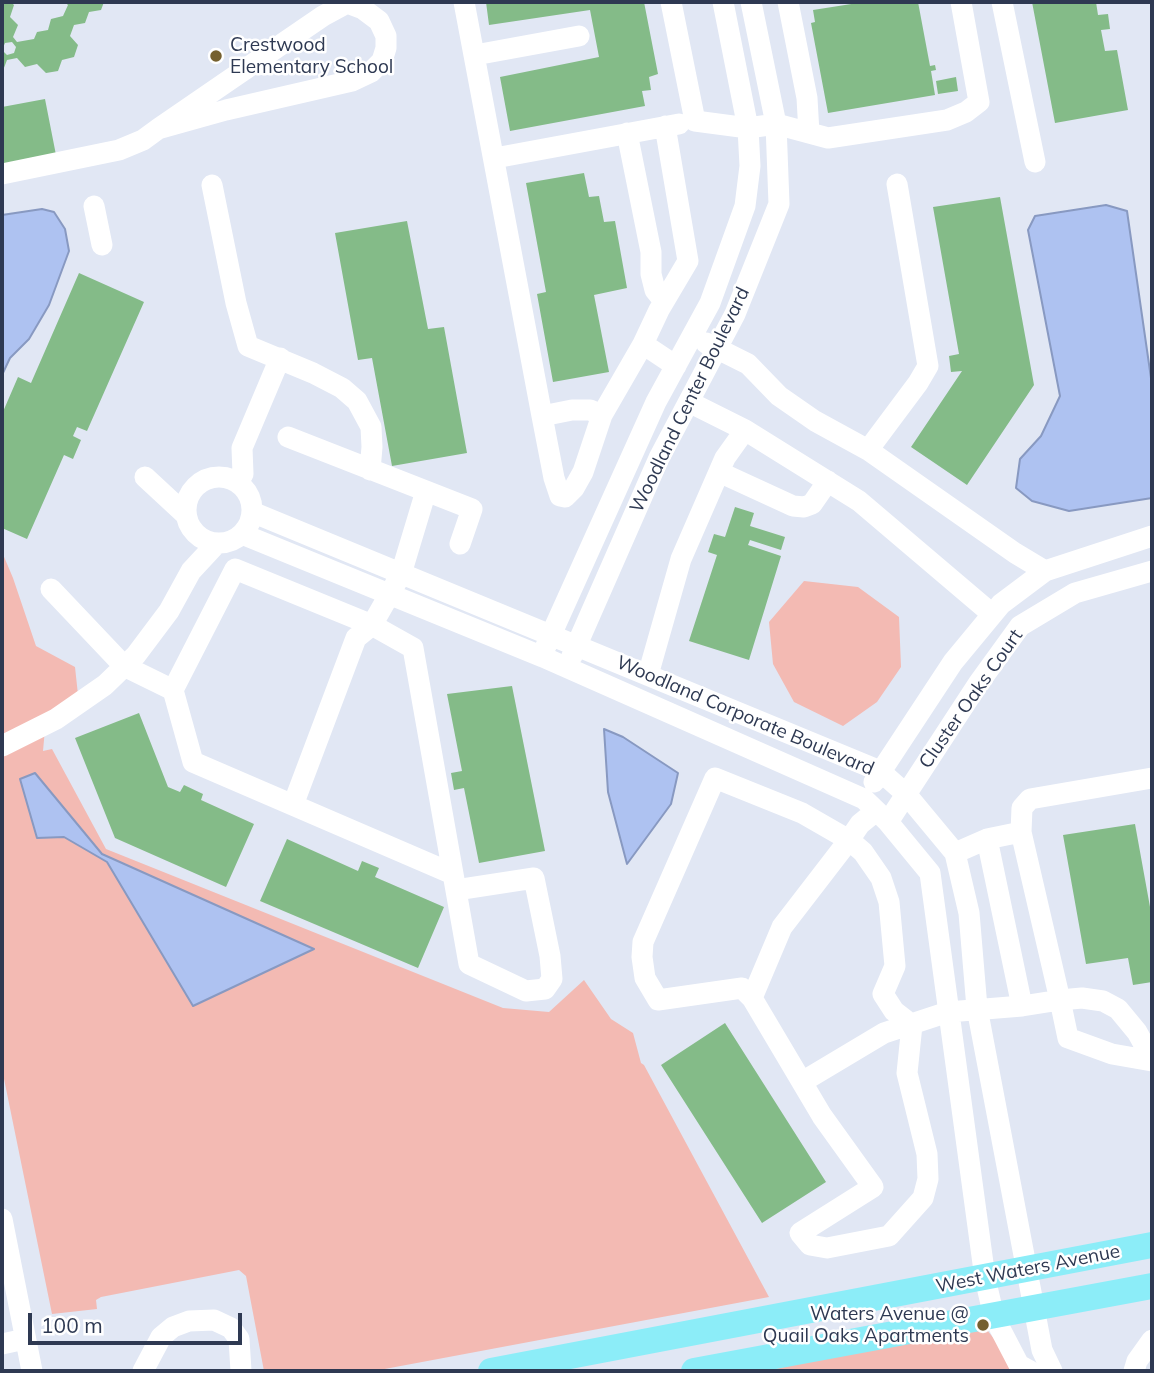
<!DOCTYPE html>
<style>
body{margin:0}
#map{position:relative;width:1154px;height:1373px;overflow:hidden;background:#e1e7f4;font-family:Mulish,sans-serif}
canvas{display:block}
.frame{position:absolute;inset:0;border:4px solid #2e3952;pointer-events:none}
.scale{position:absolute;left:28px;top:1313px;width:214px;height:32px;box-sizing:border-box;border:4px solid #2e3952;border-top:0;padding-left:9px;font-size:21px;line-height:24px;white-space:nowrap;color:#2e3952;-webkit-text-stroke:5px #fff;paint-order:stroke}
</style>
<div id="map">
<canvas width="1154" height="1373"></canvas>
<div class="frame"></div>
<div class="scale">100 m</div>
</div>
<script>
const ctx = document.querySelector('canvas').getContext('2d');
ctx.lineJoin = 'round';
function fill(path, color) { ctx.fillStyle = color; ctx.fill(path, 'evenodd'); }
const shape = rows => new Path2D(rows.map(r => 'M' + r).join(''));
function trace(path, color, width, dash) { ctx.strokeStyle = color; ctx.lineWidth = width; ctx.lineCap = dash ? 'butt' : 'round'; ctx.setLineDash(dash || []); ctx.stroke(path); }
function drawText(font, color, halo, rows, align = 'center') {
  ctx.font = font + ' Mulish,sans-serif'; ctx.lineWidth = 5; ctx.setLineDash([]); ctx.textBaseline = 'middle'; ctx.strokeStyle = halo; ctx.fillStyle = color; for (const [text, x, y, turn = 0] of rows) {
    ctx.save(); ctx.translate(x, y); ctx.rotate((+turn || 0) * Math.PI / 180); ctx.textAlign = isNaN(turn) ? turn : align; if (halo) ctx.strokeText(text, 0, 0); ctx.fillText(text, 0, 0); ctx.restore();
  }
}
fill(shape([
 [2,552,13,578,36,646,75,667,79,704,45,729,43,751,52,749,106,849,503,1008,549,1012,584,980,611,1019,633,1033,641,1063,644,1065,769,1297,374,1371,264,1371,246,1276,239,1270,101,1297,96,1300,97,1309,52,1314,2,1069],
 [804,581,858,587,899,617,901,667,877,702,843,726,794,702,773,664,769,622],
 [983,1325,1020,1371,765,1371]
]), '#f3bab3');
const water = shape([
 [1106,205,1127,211,1152,385,1152,498,1069,511,1032,501,1016,488,1020,459,1041,436,1060,396,1028,230,1035,216,1106,205],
 [42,209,54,212,65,229,69,251,49,305,29,339,10,358,2,375,2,215,42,209],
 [604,729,623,737,678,773,671,804,627,864,608,792,604,729],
 [35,773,102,854,314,949,193,1006,107,862,64,837,37,838,20,779,35,773]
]);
fill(water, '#aec2f1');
trace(water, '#8899c1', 2);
fill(shape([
 [2,2,11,2,14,5,10,17,18,25,13,37,17,42,34,39,37,32,48,30,51,19,63,16,68,5,65,2,104,2,101,10,89,12,85,23,74,25,70,36,78,45,74,57,62,60,58,71,46,73,37,64,25,67,17,58,7,60,2,73],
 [12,42,16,47,14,53,7,55,2,50,5,43],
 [486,2,644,2,658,74,649,77,651,90,642,91,645,106,510,131,500,77,599,57,590,10,489,25],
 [864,2,918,2,930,66,935,65,936,70,931,71,935,95,828,113,811,23,815,22,813,10],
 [1032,2,1096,2,1098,15,1108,14,1110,29,1101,30,1105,51,1117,50,1128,110,1055,123],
 [956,77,958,91,938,94,936,81],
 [45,99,56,155,2,166,2,107],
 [584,173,589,197,599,196,604,222,615,221,627,288,594,295,609,372,553,382,537,294,546,292,526,183],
 [1000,197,1034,385,967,485,911,447,962,371,951,372,949,356,959,354,933,207],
 [407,221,428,329,444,327,467,453,392,466,372,358,358,360,335,233],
 [79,273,144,302,87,431,77,427,73,436,81,440,73,459,64,455,27,539,2,528,2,414,18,377,31,383],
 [735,507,754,513,750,526,785,537,781,550,750,540,748,545,781,556,749,660,689,641,717,555,708,552,714,534,725,537],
 [512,686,545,851,479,863,464,788,454,790,451,773,462,771,447,694],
 [139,713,168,787,180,792,184,785,203,794,201,800,254,824,226,887,115,838,75,738],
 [1135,824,1152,918,1152,982,1133,985,1128,958,1086,964,1063,835],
 [287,839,358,871,362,861,379,868,375,877,444,907,418,968,260,901],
 [725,1023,826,1182,762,1223,661,1065]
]), '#84bb88');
trace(shape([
 [464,2,542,416,572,410,590,410,602,415,643,344,676,366],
 [671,2,695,121,748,128,776,124,828,138,947,120,966,112,979,102,961,2],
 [788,2,807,98,809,133],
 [1002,2,1035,162],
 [475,55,579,36],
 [627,133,651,252,651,274,655,290,664,301],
 [495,158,679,124],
 [2,174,119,150,143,140,158,129,225,83,323,16,347,3,363,9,379,21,386,36,386,48,382,61,371,72,352,81,226,110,158,129],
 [897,184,928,366,918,383,868,450,1015,553,1045,571],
 [212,185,236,303,248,346,313,373,342,388,357,401,371,427,372,447,370,470],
 [94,206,102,245],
 [706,343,748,364,779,396,815,421,868,450],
 [643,344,659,310,688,261,665,126],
 [689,402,745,430,859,501,992,614],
 [542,416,554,478,560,496,565,497,574,488,583,472,602,415],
 [288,437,472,509,460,544],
 [719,472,793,506,804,507,812,504,828,481],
 '186 510a33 33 0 1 1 66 0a33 33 0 1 1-66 0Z',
 [145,477,186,515],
 [238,483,243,474,242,448,280,358],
 [252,512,880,771,906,794,955,853,969,913,977,1008,1042,1350,1052,1371],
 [242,534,543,657,864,799,888,822,930,873,985,1278,994,1317,1019,1365,1030,1371],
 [51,589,124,666,173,690,235,569,372,625,401,574,426,491],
 [546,646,656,402,710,303,745,206,750,166,748,128,723,2],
 [572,656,659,458,735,314,779,204,776,124,751,2],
 [648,675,681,559,725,458,745,430],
 [173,690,193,762,453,874],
 [2,746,56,719,105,685,136,655,169,611,191,571,217,543],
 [874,782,953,662,1001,604,1045,571,1152,536],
 [293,805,356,638,372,625,413,648,469,964,526,991,545,989,552,979,550,956,534,878,456,890],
 [888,822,978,684,1020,626,1075,593,1152,571],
 [1021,832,1022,808,1030,799,1152,778],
 [987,839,1022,1006],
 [955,853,987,839,1021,832,1060,1000,1082,998,1103,1001,1118,1009,1137,1032,1152,1059],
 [752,998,782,927,849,840,863,852,881,878,889,902,895,966,883,994,894,1011,912,1025,907,1073,927,1154,928,1179,923,1198,889,1236,827,1248,810,1245,800,1233,873,1187,822,1116,752,998,742,988,658,1000,645,978,642,957,643,942,715,778,802,813,849,840,860,824,876,811],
 [802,1082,884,1033,948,1012,1022,1006,1060,1000,1068,1038,1112,1054,1152,1061],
 [2,1219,32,1371],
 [2,1344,25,1339],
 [143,1371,161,1337,173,1327,189,1321,214,1320,231,1328,239,1339,241,1371],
 [1134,1371,1137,1361,1152,1340]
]), '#fff', 21);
trace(shape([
 [491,1371,1152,1245],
 [694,1371,1152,1286]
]), '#8cedf8', 26);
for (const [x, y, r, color] of [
 [216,56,7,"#75602f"],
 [983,1325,7,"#75602f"]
]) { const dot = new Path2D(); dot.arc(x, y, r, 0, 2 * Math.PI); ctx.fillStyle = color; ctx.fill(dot); trace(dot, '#fff', 2.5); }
drawText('19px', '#2e3952', '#fff', [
 ["Crestwood",230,45],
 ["Elementary School",230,67],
 ["Waters Avenue @",969,1314,"right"],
 ["Quail Oaks Apartments",969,1336,"right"]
], 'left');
drawText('19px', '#2e3952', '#fff', [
 ["Woodland Center Boulevard",690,400,-64],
 ["Cluster Oaks Court",971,699,-55],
 ["Woodland Corporate Boulevard",745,716,23],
 ["West Waters Avenue",1028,1269,-11]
]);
</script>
